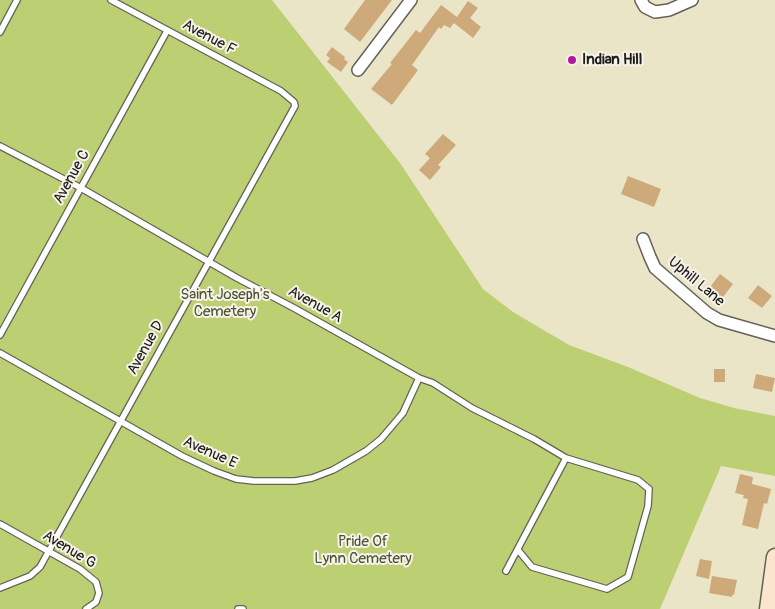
<!DOCTYPE html>
<style>
body{margin:0}
canvas{display:block;background:#ebe5c8}
</style>
<canvas width="775" height="609"></canvas>
<script>
const ctx = document.querySelector('canvas').getContext('2d');
ctx.lineJoin = 'round';
function fill(path, color) { ctx.fillStyle = color; ctx.fill(path, 'evenodd'); }
const shape = rows => new Path2D(rows.map(r => 'M' + r).join(''));
function trace(path, color, width, dash) { ctx.strokeStyle = color; ctx.lineWidth = width; ctx.lineCap = dash ? 'butt' : 'round'; ctx.setLineDash(dash || []); ctx.stroke(path); }
function drawText(font, color, halo, rows, align = 'center') {
  ctx.font = font + ' Pangolin,sans-serif'; ctx.lineWidth = 4; ctx.setLineDash([]); ctx.textBaseline = 'middle'; ctx.strokeStyle = halo; ctx.fillStyle = color; for (const [text, x, y, turn = 0] of rows) {
    ctx.save(); ctx.translate(x, y); ctx.rotate((+turn || 0) * Math.PI / 180); ctx.textAlign = isNaN(turn) ? turn : align; if (halo) ctx.strokeText(text, 0, 0); ctx.fillText(text, 0, 0); ctx.restore();
  }
}
fill(shape([
 [0,0,272,0,400,163,483,289,513,312,569,345,628,367,700,398,734,408,775,416,775,476,721,466,660,609,0,609]
]), '#bccf73');
fill(shape([
 [365,0,392,0,360,42,344,29],
 [468,1,478,8,470,18,481,27,473,38,454,23,450,28,444,25,441,29,439,27,412,65,418,70,392,105,371,89,392,64,390,63,416,30,420,33,441,5,457,17],
 [332,47,345,57,344,59,348,62,341,72,327,62,330,58,326,55],
 [443,134,456,145,438,165,441,167,430,180,419,170,430,158,425,154],
 [628,176,661,189,654,207,621,194],
 [720,274,733,284,720,301,707,291],
 [758,285,772,296,762,308,748,298],
 [714,369,725,369,725,382,714,382],
 [756,374,775,378,772,392,753,388],
 [740,474,753,477,752,484,771,489,767,504,764,503,758,529,742,525,748,499,743,498,744,495,735,493],
 [700,559,712,561,709,579,696,576],
 [712,576,737,580,734,595,732,595,732,597,709,593]
]), '#cea979');
const lane = shape([
 [0,32,17,0],
 [0,146,81,188,237,278,294,308,419,378,433,383,472,408,534,439,566,458,506,571],
 [0,335,167,31],
 [0,353,182,456,214,471,236,479,254,481,295,481,312,478,333,470,366,451,381,439,403,413,419,378],
 [0,524,80,569,96,582,99,593,96,602,86,609],
 [518,550,532,567,607,589,628,577,648,506,649,489,638,480,566,458],
 [0,588,30,576,40,567,295,106,294,102,281,91,111,0],
 [238,609,243,609]
]);
const street = shape([
 [641,0,645,7,655,12,669,10,692,0],
 [358,70,411,0],
 [643,239,650,257,655,268,707,313,719,320,775,336]
]);
const secondary = shape([
 [768,609,775,557]
]);
trace(lane, '#646258', 8);
trace(street, '#646258', 14);
trace(secondary, '#646258', 19);
trace(lane, '#fff', 5.5);
trace(street, '#fff', 11);
trace(secondary, '#fce5cf', 16);
for (const [x, y, r, color] of [
 [572,60,5,"#b5179e"]
]) { const dot = new Path2D(); dot.arc(x, y, r, 0, 2 * Math.PI); ctx.fillStyle = color; ctx.fill(dot); trace(dot, '#f7f3e8', 2); }
drawText('15px', '#1c1c1c', '#f7f3e8', [
 ["Avenue F",209,38,28],
 ["Avenue C",72,177,-61],
 ["Uphill Lane",696,282,40],
 ["Avenue A",315,305,29],
 ["Avenue D",146,348,-61],
 ["Avenue E",210,453,24],
 ["Avenue G",69,550,31]
]);
drawText('bold 15px', '#1c1c1c', '#f7f3e8', [
 ["Indian Hill",582,60]
], 'left');
drawText('15px', '#4c5236', '#f7f3e8', [
 ["Saint Joseph's",225,295],
 ["Cemetery",225,312],
 ["Pride Of",363,542],
 ["Lynn Cemetery",363,559]
]);
</script>
